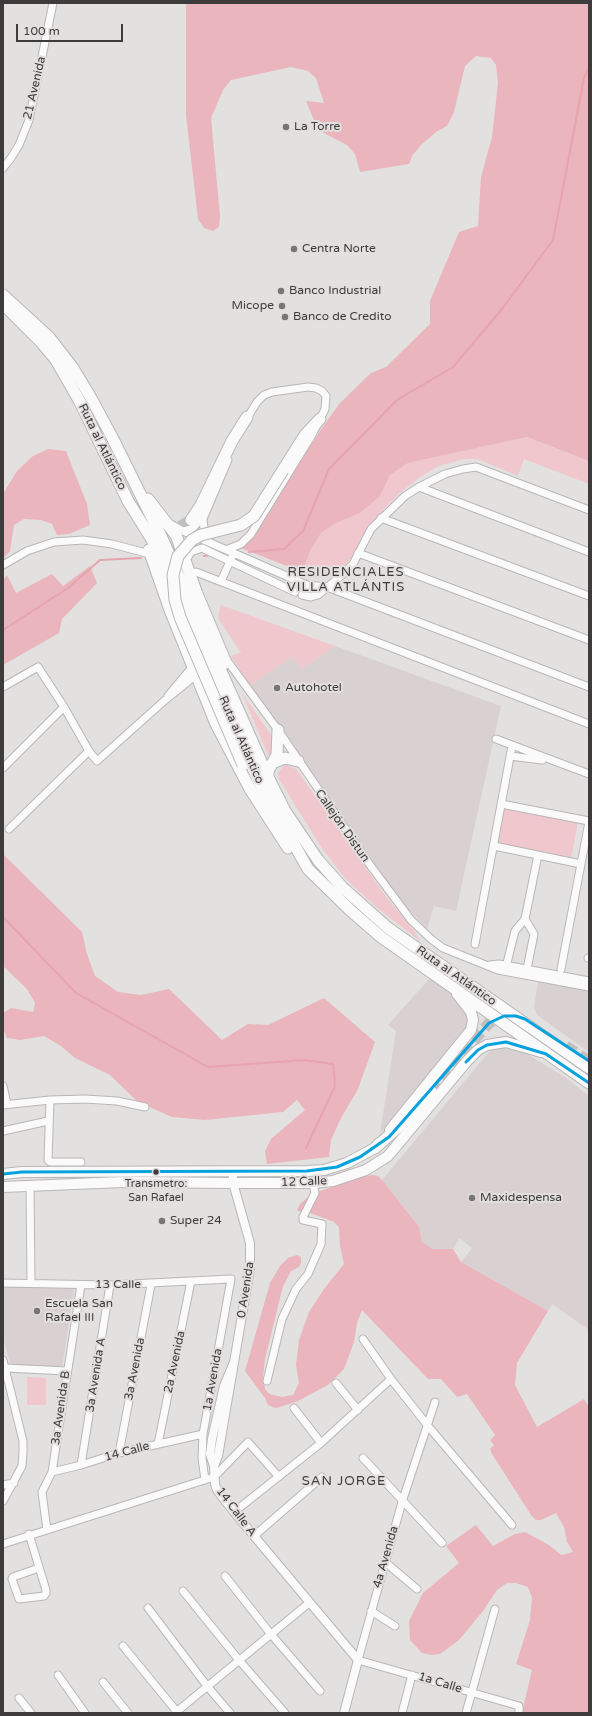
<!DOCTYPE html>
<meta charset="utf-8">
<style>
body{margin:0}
#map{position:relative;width:592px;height:1716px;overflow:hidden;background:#e3e0e0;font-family:"Varela Round",sans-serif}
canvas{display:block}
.frame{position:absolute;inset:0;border:4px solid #3d3b3c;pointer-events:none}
.scale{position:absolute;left:16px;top:24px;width:107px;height:18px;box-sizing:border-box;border:2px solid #3d3b3c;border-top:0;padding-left:5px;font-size:12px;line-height:14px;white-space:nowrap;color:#3d3b3c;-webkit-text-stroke:3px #e4dfdf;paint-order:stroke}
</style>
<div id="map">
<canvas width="592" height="1716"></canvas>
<div class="frame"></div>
<div class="scale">100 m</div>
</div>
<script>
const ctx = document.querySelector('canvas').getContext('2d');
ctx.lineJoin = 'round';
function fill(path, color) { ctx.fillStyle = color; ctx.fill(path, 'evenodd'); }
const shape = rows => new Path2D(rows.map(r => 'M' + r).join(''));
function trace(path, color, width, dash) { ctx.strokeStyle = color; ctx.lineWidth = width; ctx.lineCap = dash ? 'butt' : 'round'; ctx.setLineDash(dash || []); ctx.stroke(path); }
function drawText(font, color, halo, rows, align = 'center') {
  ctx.font = font + ' "Varela Round",sans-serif'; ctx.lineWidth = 4; ctx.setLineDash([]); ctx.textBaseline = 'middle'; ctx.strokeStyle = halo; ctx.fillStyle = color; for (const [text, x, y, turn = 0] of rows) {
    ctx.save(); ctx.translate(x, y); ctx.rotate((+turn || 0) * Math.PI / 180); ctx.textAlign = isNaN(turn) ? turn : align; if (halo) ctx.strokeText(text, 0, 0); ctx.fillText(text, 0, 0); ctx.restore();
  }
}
fill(shape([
 [335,646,501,706,456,911,434,906,427,929,407,907,382,876,250,685,292,657,302,669],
 [430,978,451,993,466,1007,469,1021,467,1030,380,1134,396,1031,388,1025],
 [538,982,589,990,589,1052,537,1015,534,1008],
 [500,1045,513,1045,566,1078,589,1096,589,1330,552,1304,548,1311,461,1262,472,1248,459,1238,453,1249,433,1249,422,1242,419,1227,382,1180,489,1052],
 [75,1284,62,1368,11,1366,3,1338,3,1285]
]), '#d9d0d1');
fill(shape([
 [527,437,589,461,589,484,524,459,518,476,478,459,464,459,439,466,423,475,402,491,383,510,347,563,338,572,330,577,317,578,302,572,311,549,321,533,336,523,360,513,380,496,390,475,408,463],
 [221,605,335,646,302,669,292,657,250,685,231,656,241,653,218,618],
 [242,693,277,744,269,757],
 [285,764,296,769,387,898,415,932,420,941,375,906,346,879,323,850,279,779,278,773],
 [504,807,578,822,571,858,497,843],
 [27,1377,46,1378,46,1405,27,1405]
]), '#efc7cc');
fill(shape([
 [186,3,589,3,589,461,527,437,408,463,390,475,380,496,360,513,336,523,321,533,311,549,302,572,241,548,252,537,322,428,340,403,371,373,386,367,430,324,430,301,459,232,478,226,481,177,492,137,498,83,496,65,491,58,476,56,465,66,454,112,447,126,436,132,421,145,412,156,409,164,360,172,355,154,347,145,324,133,316,125,306,101,324,103,316,78,308,71,291,67,231,80,223,90,211,118,220,216,219,227,213,231,204,228,198,219,186,115],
 [48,449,66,451,87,504,90,525,69,534,57,535,52,524,41,520,24,519,14,525,10,551,3,559,3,494,17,471,33,456],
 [90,566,97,583,62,619,59,633,3,665,3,580,7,575,16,593,52,574,63,586],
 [3,854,82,932,87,954,95,976,118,992,141,995,169,989,222,1040,248,1024,268,1025,324,998,375,1042,358,1089,340,1120,331,1140,329,1157,267,1164,265,1151,271,1139,305,1110,297,1100,283,1112,205,1120,172,1117,138,1102,110,1075,75,1058,61,1046,44,1036,20,1040,7,1038,3,1028,3,1013,11,1008,33,1012,35,1003,27,989,3,966],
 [373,1175,378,1176,382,1180,419,1227,422,1242,433,1249,453,1249,461,1262,548,1311,517,1363,515,1385,537,1427,584,1399,589,1407,589,1713,522,1713,532,1670,516,1664,530,1620,532,1598,528,1587,516,1583,507,1583,497,1590,483,1611,459,1640,440,1654,432,1655,422,1653,410,1640,409,1621,423,1593,459,1563,446,1546,476,1525,493,1546,515,1534,525,1532,549,1545,561,1555,573,1552,567,1542,564,1527,556,1513,541,1520,536,1520,531,1515,492,1454,490,1449,494,1445,490,1440,495,1435,467,1394,457,1397,441,1379,428,1379,362,1310,357,1323,354,1342,344,1369,328,1385,298,1401,280,1407,275,1408,268,1405,265,1398,245,1371,270,1283,280,1266,288,1258,297,1255,301,1257,301,1263,299,1267,291,1271,283,1286,265,1359,263,1377,265,1389,269,1394,282,1397,293,1395,299,1383,296,1365,299,1340,309,1312,324,1289,344,1264,340,1246,339,1227,334,1222,324,1218,310,1213,303,1213,297,1210,300,1204,312,1194,360,1177]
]), '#eab5bc');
trace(shape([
 [249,552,284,549,303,531,329,469,397,400,453,367,502,309,553,240,584,78,589,68],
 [204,556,210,555],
 [3,630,68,588,100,560,141,558],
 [3,917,76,993,208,1067,304,1060,333,1064,335,1086,306,1148]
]), '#e7a4ae', 2);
trace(shape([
 [150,520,162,528,171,529,179,527,191,520],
 [566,1046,589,1061],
 [431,1091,489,1023,504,1016,519,1017]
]), '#c2bfbf', 11, [11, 5.5]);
const minor = shape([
 [3,168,11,158,19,145,29,120,53,3],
 [419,487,589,552],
 [381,518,589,596],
 [169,523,183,531,307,585,327,587,589,687],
 [183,531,193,528,203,517],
 [205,537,203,519,228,460],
 [228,549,241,544,251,534,312,435,325,409,326,396,322,391,316,388,308,387,272,392,264,395,257,402,246,420],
 [358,553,589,640],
 [185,562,191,552,202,548,295,592],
 [3,565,27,551,54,542,83,540,112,544,146,553],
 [196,572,589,724],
 [221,581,232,557],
 [302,595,311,597,318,595,342,575,353,564,371,529,405,496,419,487,445,474,463,469,476,467,589,510],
 [226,659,278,730,370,865,411,920,431,939,443,948,498,970,589,987],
 [3,687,38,667,64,707,89,751,97,761,164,701,196,675],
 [168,696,193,666],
 [496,739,589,774],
 [510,756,542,760],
 [3,768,64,707],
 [501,804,589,821],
 [9,829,89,751],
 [494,846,581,864],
 [525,919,534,934,526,974],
 [475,944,512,746],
 [588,958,589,958],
 [490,965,499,964,589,981],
 [561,969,589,822],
 [505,971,515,931,525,919,538,855],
 [3,1086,7,1104],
 [50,1100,85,1099,117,1101,145,1107],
 [3,1105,50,1100,48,1160,50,1162,81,1162],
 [3,1131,48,1121],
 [30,1185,31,1283],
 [3,1283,110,1285,231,1279,203,1434,202,1458,205,1480],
 [363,1339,391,1379,428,1426,512,1525],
 [3,1360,23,1441,23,1452,22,1466,3,1501],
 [6,1368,66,1371],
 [267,1381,282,1319,296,1289,308,1274,321,1244,322,1224,303,1220,303,1217,315,1193,313,1183],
 [336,1383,358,1410],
 [435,1402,402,1502,358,1660,519,1706,519,1713],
 [294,1408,321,1443],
 [158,1444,191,1281],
 [119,1453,151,1285],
 [363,1458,442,1543],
 [81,1465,110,1285],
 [52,1472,81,1465,119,1453,203,1434],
 [3,1485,14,1483],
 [234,1512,321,1443,391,1379],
 [47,1530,42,1492,52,1472,81,1285],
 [29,1534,46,1590,46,1593,44,1596,19,1599,12,1579,13,1577,39,1568],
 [254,1536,322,1477],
 [3,1544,214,1477,248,1442,279,1477],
 [385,1562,417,1589],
 [225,1576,270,1633,320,1691],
 [183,1591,238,1659,285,1713],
 [148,1608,207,1686,230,1713],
 [371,1611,395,1626],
 [123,1646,178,1713],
 [58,1675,85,1713],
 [103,1682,128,1713],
 [19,1698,31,1713],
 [175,1713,309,1603],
 [402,1713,412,1675],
 [466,1713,495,1609]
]);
const tertiary = shape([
 [234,1362,224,1386,212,1439,210,1454,214,1466,215,1484,217,1490,234,1512,358,1660,344,1713],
 [214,1466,218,1456,250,1269,250,1243,233,1183,233,1171]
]);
const secondary = shape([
 [390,1130,471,1030,473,1020,471,1012,457,994],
 [3,1174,22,1172,307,1171,324,1170,347,1163,375,1148,379,1143],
 [3,1187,123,1182,233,1183,313,1183,333,1181,366,1170,388,1156,467,1061,478,1050,487,1045,506,1042,541,1052]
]);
const trunk = shape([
 [3,295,49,337,73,368,91,398,112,437,161,536,268,777,285,811,318,860,342,887,388,928,589,1068],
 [3,304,41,342,56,360,80,402,128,501,151,538,184,608,259,782,308,869,350,910,381,937,589,1083],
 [283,470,305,435,320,419],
 [148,499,176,535,197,594,226,663],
 [191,520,201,505,232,441,247,417],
 [149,550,170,610,216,724,250,789,288,848],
 [275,762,285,758,298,761],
 [268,777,268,771,277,755,278,730],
 [375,1148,402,1124,431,1091]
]);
trace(minor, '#b8b6b6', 9);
trace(tertiary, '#b8b6b6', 10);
trace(secondary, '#b8b6b6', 12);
trace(trunk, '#b8b6b6', 13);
trace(minor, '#fbfafa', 7);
trace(tertiary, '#fbfafa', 8);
trace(secondary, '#fbfafa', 10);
trace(trunk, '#fbfafa', 11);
const trunkBridge = shape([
 [243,765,180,617,175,600,173,575,178,556,192,540,201,535,241,525,254,516,283,470]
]);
trace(trunkBridge, '#b8b6b6', 13, []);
trace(trunkBridge, '#fbfafa', 11);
trace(shape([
 [466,1062,478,1050,487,1045,506,1042,546,1054,589,1083],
 [3,1174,22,1172,307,1171,337,1167,360,1157,389,1137,489,1023,504,1016,516,1016,525,1019,589,1061]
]), '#06a2dd', 3);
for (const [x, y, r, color] of [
 [286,127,4,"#777575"],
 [294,249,4,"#777575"],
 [281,291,4,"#777575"],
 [282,306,4,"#777575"],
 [285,317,4,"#777575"],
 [277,688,4,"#777575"],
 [156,1172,3.5,"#3d3b3c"],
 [472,1198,4,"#777575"],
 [162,1221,4,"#777575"],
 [37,1311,4,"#777575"]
]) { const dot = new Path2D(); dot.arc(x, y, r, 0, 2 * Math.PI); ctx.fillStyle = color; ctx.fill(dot); trace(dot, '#e4dfdf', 1.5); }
drawText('11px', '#3d3b3c', '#e4dfdf', [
 ["Transmetro:",156,1184],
 ["San Rafael",156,1198]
]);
drawText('12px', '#3d3b3c', '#e4dfdf', [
 ["21 Avenida",35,88,-77],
 ["Ruta al Atlántico",102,447,64],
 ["Ruta al Atlántico",241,740,66],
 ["Callejón Distun",342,826,55],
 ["Ruta al Atlántico",456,976,35],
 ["12 Calle",304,1182,-2],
 ["13 Calle",118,1285],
 ["0 Avenida",246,1290,-81],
 ["2a Avenida",175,1362,-78],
 ["3a Avenida",135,1369,-79],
 ["3a Avenida A",96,1375,-81],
 ["1a Avenida",213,1380,-80],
 ["3a Avenida B",61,1408,-82],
 ["14 Calle",127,1452,-15],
 ["14 Calle A",236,1512,53],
 ["4a Avenida",386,1557,-74],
 ["1a Calle",440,1683,17]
]);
drawText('12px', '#3d3b3c', '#e4dfdf', [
 ["La Torre",294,127],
 ["Centra Norte",302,249],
 ["Banco Industrial",289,291],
 ["Micope",274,306,"right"],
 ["Banco de Credito",293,317],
 ["Autohotel",285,688],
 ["Maxidespensa",480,1198],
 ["Super 24",170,1221],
 ["Escuela San",45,1304],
 ["Rafael III",45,1318]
], 'left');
ctx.letterSpacing = '1px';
drawText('13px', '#3d3b3c', '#e4dfdf', [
 ["RESIDENCIALES",346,573],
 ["VILLA ATLÁNTIS",346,588],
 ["SAN JORGE",344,1482]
]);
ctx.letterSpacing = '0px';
</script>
